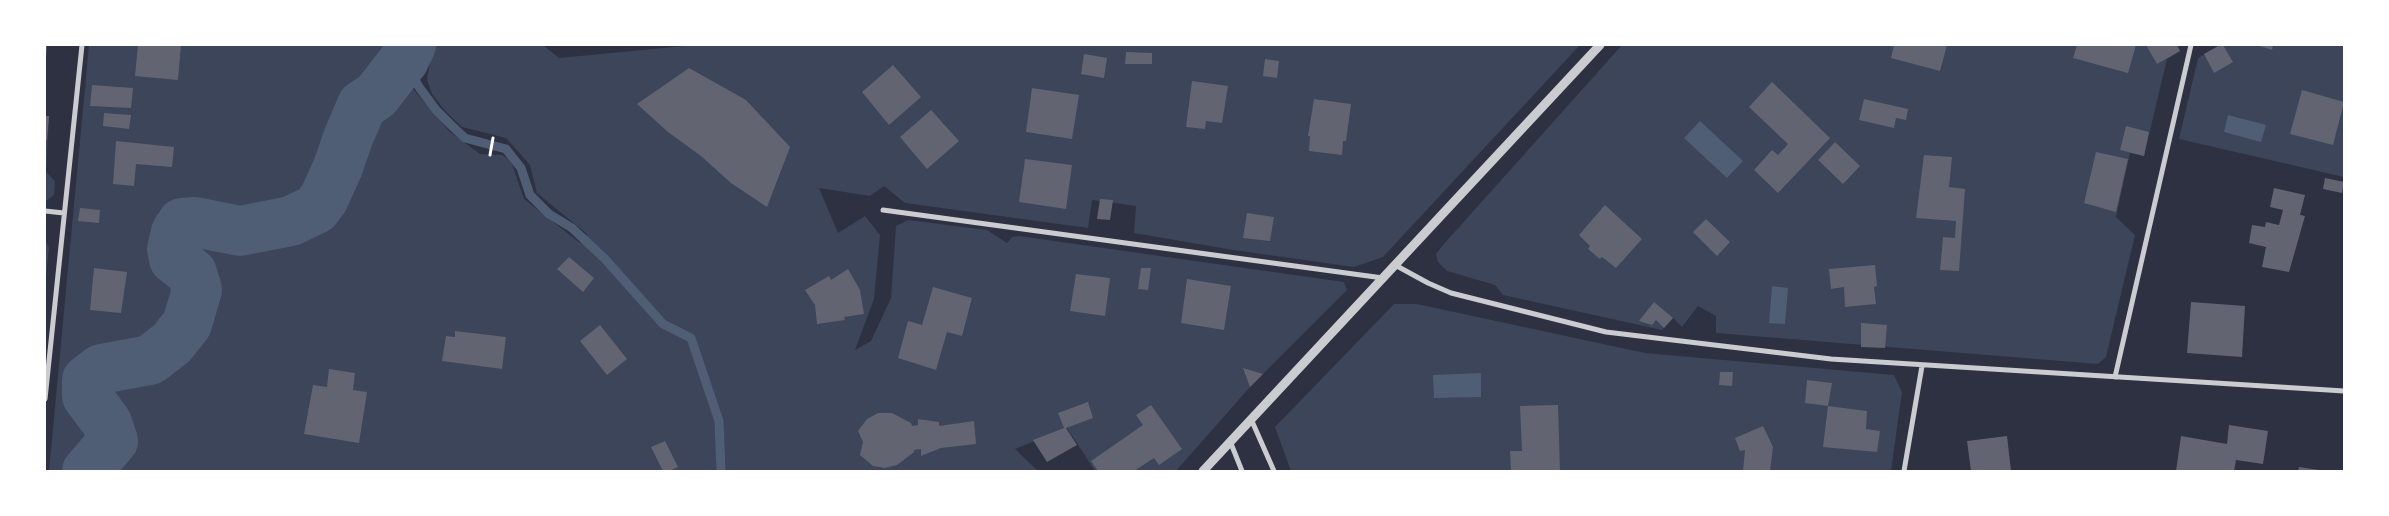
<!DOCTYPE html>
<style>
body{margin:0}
#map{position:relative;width:2389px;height:516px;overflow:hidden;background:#2d3142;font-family:"Noto Serif",serif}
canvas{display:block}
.frame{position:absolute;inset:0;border:46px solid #fff;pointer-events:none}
</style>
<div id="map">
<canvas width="2389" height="516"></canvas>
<div class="frame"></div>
</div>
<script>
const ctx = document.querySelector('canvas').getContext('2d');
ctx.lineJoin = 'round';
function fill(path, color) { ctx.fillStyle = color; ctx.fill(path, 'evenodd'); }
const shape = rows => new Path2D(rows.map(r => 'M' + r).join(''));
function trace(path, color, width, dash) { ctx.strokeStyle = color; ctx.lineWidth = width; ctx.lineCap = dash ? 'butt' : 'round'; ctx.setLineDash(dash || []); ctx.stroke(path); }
fill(shape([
 [89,45,429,45,416,59,408,83,449,131,480,154,502,155,507,158,512,164,524,199,580,243,587,234,537,193,530,165,506,138,462,127,447,113,432,94,427,80,433,45,543,45,559,58,694,45,1580,45,1383,257,1354,267,1233,250,1134,233,1136,206,1092,200,1088,228,905,203,884,186,870,196,819,188,838,233,865,216,880,235,874,299,855,350,871,341,891,298,896,226,908,220,987,230,1007,243,1012,237,1019,236,1344,282,1347,290,1250,387,1176,471,1095,471,1067,428,1015,449,1038,471,49,471],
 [1622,45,2177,45,2180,51,2167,59,2144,156,2130,153,2116,217,2135,235,2106,357,2098,364,1716,333,1716,316,1698,306,1682,327,1673,318,1662,330,1503,295,1495,285,1447,271,1438,262,1436,254,1443,245],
 [2220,45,2257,45,2271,50,2273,45,2344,45,2344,177,2179,139,2198,58],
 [45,116,49,116,46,172,55,181,54,195,45,202],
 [45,239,49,248,45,286],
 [1394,304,1417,304,1645,353,1894,375,1902,392,1891,471,1291,471,1275,427]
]), '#3c4559');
fill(shape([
 [2228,115,2266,125,2261,142,2224,132],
 [1700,121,1743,161,1727,178,1684,138],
 [1772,286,1788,288,1785,324,1769,323],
 [1481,373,1481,397,1434,398,1433,375]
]), '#4f5d75');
trace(shape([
 [404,60,419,87,436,110,451,125,465,138,506,149,521,168,530,195,549,214,572,228,605,259,663,324,691,338,719,421,721,471]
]), '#4f5d75', 9);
trace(shape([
 [87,471,113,441,107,423,87,396,87,380,101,369,150,360,172,343,187,324,197,290,192,273,174,259,172,249,176,232,182,223,195,222,240,231,291,221,316,209,324,198,338,167,348,138,362,105,376,96,404,60,411,45]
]), '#4f5d75', 50);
fill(shape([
 [45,45,47,45,46,58,45,58],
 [138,45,181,45,178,80,135,76],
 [1894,45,1947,45,1940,71,1891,58],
 [2077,45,2136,45,2128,73,2073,58],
 [2146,45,2177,45,2180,51,2157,64],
 [2220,45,2223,45,2233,62,2214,73,2204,54],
 [2256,45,2273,45,2272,50],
 [1126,52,1152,53,1152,64,1125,64],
 [1084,54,1107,58,1104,78,1081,74],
 [1265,59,1279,61,1277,78,1263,76],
 [893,65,921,97,889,125,862,92],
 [689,68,746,100,790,147,767,207,731,183,701,156,668,132,637,104],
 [1192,81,1228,86,1222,123,1206,121,1205,129,1186,127],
 [1772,82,1830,138,1778,193,1754,170,1772,150,1778,155,1788,144,1749,107],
 [92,85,133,88,131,108,90,106],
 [1032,88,1079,95,1072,139,1026,132],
 [2302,90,2344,102,2333,145,2290,134],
 [1314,99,1351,104,1346,141,1343,141,1342,155,1309,151,1310,136,1308,136],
 [1864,99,1908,109,1906,120,1896,118,1894,128,1859,120],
 [931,110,959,141,927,169,900,137],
 [104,113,131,115,129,129,103,126],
 [45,116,49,116,47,140,45,140],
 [2126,126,2149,132,2144,156,2120,150],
 [116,141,174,147,172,167,136,164,134,186,113,184],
 [1835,142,1860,166,1843,184,1818,160],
 [2096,152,2128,159,2116,212,2084,203],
 [1924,155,1952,157,1949,187,1965,189,1959,271,1940,270,1943,237,1955,238,1956,221,1916,218],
 [1025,159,1072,165,1066,209,1019,202],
 [2325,178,2344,182,2342,193,2323,189],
 [2274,188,2305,195,2300,215,2305,216,2289,272,2262,267,2266,247,2249,243,2252,225,2265,227,2266,222,2279,225,2283,210,2270,207],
 [1100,199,1113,200,1110,220,1097,219],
 [1605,205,1642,239,1616,268,1602,257,1600,259,1588,249,1590,246,1579,235],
 [80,208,100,210,99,223,78,221],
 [1247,213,1274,217,1270,241,1243,238],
 [1706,219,1730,242,1717,256,1693,232],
 [569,257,594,278,583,292,557,269],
 [1875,265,1877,286,1874,287,1876,304,1845,307,1844,287,1831,289,1829,269],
 [94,268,127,272,121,313,90,310],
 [1141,268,1151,268,1148,290,1138,289],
 [848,269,860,290,864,314,844,317,845,320,817,324,815,305,805,290,829,276,831,280],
 [1076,274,1110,278,1105,316,1070,311],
 [1187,279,1231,286,1224,330,1181,323],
 [933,287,972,298,962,336,947,332,936,370,898,358,908,321,922,325],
 [1654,302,1673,318,1664,328,1656,320,1652,325,1639,321],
 [2191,302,2245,306,2242,357,2187,353],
 [1861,323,1887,325,1885,348,1861,347],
 [600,325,627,359,607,375,580,341],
 [455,331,506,337,502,369,442,361,446,336,455,337],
 [1243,368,1263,374,1250,387],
 [329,369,355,373,353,390,367,392,359,443,304,434,313,385,327,387],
 [1720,372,1733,372,1732,386,1719,385],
 [1807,380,1832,383,1828,406,1805,403],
 [1088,402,1093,418,1066,428,1077,445,1047,462,1033,440,1064,428,1058,413],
 [1151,405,1182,449,1159,465,1154,458,1134,471,1098,471,1091,461,1143,425,1136,415],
 [1558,405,1560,471,1511,471,1510,451,1522,451,1520,406],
 [1828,406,1867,411,1866,429,1880,431,1877,452,1823,447],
 [878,413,892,413,911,423,912,426,918,425,918,419,939,422,939,426,974,421,976,444,941,448,921,456,921,449,914,450,914,452,897,465,885,468,873,466,860,455,863,442,858,431,867,419],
 [2229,425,2268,431,2263,464,2236,460,2234,471,2176,471,2181,436,2227,444],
 [1763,426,1773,447,1770,471,1743,471,1745,450,1740,451,1735,438],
 [2007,436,2011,471,1971,471,1967,441],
 [665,441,678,467,669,471,663,471,651,447],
 [2299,467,2319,470,2319,471,2298,471]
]), '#626471');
trace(shape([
 [490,155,493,138]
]), '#fff', 3);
trace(shape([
 [883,210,1383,278],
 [45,211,64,213],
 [1395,265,1428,283,1451,293,1606,332,1831,359,2344,391],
 [2115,377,2191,45],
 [45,399,82,45],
 [1251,419,1274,471],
 [1230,441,1242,471],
 [1904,471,1922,366]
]), '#caccd0', 5);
trace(shape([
 [1203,471,1600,45]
]), '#caccd0', 9);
</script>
